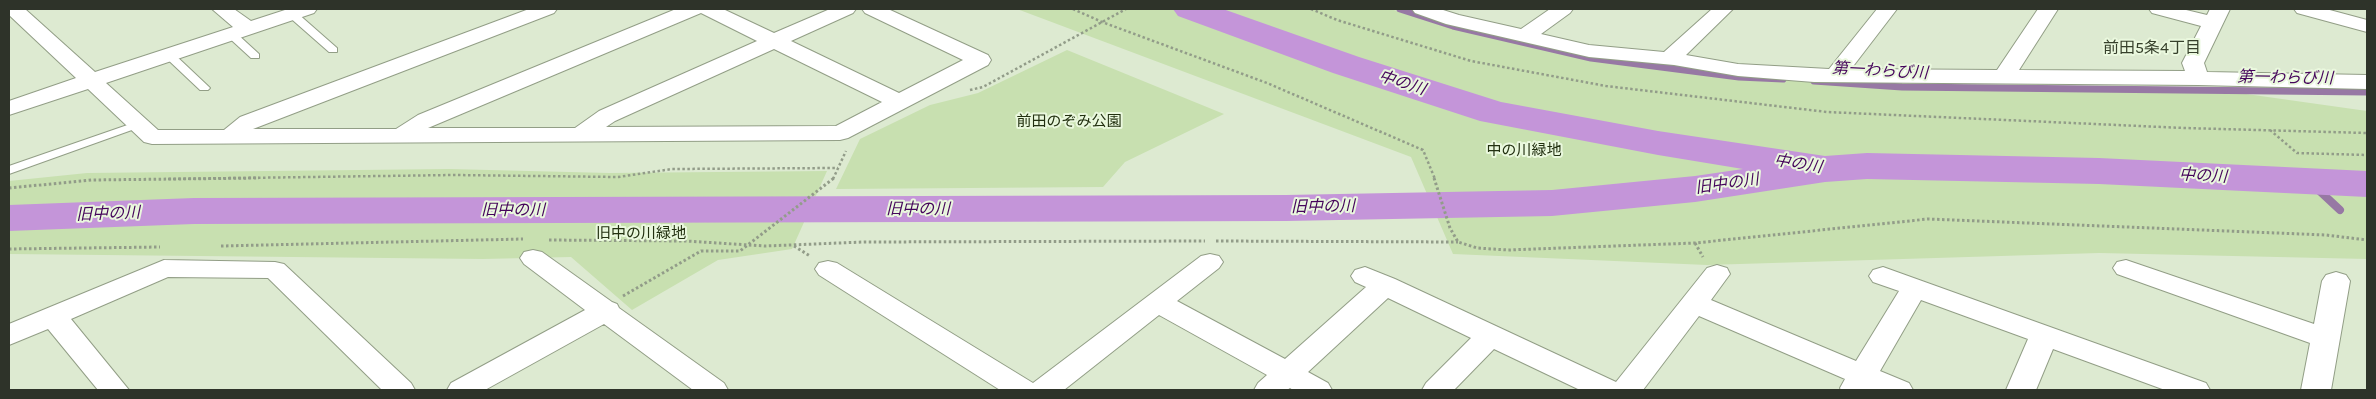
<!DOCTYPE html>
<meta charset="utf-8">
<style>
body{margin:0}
#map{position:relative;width:2376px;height:399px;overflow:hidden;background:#ddead1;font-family:Karla,sans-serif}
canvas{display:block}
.frame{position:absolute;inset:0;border:10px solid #2e3329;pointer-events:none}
</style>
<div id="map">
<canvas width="2376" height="399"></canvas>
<div class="frame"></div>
</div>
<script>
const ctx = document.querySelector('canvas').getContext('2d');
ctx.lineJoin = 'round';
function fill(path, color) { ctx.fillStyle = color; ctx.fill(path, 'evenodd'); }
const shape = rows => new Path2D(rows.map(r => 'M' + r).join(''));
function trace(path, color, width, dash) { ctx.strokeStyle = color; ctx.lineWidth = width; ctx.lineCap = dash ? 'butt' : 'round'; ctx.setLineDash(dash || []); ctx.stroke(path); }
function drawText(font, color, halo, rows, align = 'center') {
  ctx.font = font + ' Karla,"Noto Sans JP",sans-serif'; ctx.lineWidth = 4; ctx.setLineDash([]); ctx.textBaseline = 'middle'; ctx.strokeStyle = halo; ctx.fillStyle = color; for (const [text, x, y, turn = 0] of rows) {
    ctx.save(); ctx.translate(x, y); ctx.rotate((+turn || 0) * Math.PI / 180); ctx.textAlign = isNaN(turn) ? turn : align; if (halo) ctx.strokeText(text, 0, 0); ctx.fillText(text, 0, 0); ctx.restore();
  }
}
fill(shape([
 [1017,9,1391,9,1453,29,1663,70,1838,83,2218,90,2367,111,2367,259,2099,253,1707,265,1453,254,1411,157],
 [1067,50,1224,114,1125,162,1103,187,836,189,860,139,930,105,978,93],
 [449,169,609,173,827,171,792,249,718,260,632,310,571,257,483,259,9,254,9,181,87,173]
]), '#c8e0b0');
trace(shape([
 [1400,9,1453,26,1591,58,1739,77,1783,79],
 [1814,81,1902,87,2367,92]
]), '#9778a4', 7);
trace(shape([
 [2310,182,2340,210]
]), '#9778a4', 8);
fill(shape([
 [1173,9,1223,9,1359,57,1501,102,1658,131,1825,156,1867,153,2099,158,2367,171,2367,197,2099,184,1867,179,1825,182,1695,202,1552,216,1286,221,194,224,9,231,9,205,194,198,1286,195,1552,190,1695,176,1743,169,1658,155,1480,121,1333,73,1178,16,1173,9]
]), '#c495d9');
const lane = shape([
 [292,11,296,12,337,48,337,52,329,52,288,16,288,12,292,11],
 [231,31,235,32,259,54,259,58,251,58,227,36,226,34,231,31],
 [169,52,173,53,208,86,210,88,208,90,200,90,165,57,164,55,169,52],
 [139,121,143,122,145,124,143,126,9,174,9,166,139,121]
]);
const street = shape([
 [9,9,25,9,95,72,233,27,212,9,234,9,251,21,288,9,317,9,314,13,106,83,158,130,224,130,240,117,529,9,557,9,554,13,253,129,396,129,418,115,676,9,723,9,774,33,830,9,856,9,853,13,791,41,899,93,963,60,865,13,862,9,888,9,988,55,991,60,988,65,848,138,840,140,152,144,144,142,88,89,9,115,9,101,76,78,9,15,9,9],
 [701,13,757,41,599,111,575,128,428,128,701,13],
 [774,49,882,102,836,126,606,127,615,121,774,49],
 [1412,9,1440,9,1459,15,1521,29,1550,9,1573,9,1570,13,1541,34,1589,45,1664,52,1712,9,1733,9,1686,55,1738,64,1829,69,1877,9,1897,9,1851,69,1997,70,2038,9,2058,9,2019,70,2185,71,2182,63,2201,26,2152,13,2149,9,2182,9,2207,15,2210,9,2230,9,2204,63,2207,72,2367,75,2367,89,2198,85,1814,82,1738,76,1674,65,1589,57,1446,24,1415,13,1412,9],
 [2294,9,2326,9,2367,20,2367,32,2297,13,2294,9],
 [533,250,542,252,612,302,617,304,619,308,724,383,728,390,693,390,604,324,485,390,447,390,451,383,585,310,524,264,520,258,524,252,533,250],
 [1210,254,1219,256,1223,262,1219,268,1177,301,1285,359,1366,287,1355,282,1351,276,1355,270,1365,267,1395,279,1616,382,1707,268,1717,265,1727,268,1730,274,1711,300,1856,361,1899,291,1873,282,1869,276,1873,270,1883,267,2206,383,2210,390,2165,390,2053,349,2036,390,2006,390,2028,339,1921,300,1880,371,1909,383,1913,390,1841,390,1840,388,1845,379,1699,316,1643,390,1580,390,1494,349,1454,390,1422,390,1426,383,1471,338,1388,298,1308,372,1328,383,1332,390,1293,390,1290,388,1287,390,1254,390,1258,383,1267,375,1159,315,1064,390,1000,390,819,275,815,269,819,263,828,261,837,263,1033,383,1201,256,1210,254],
 [164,260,275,262,284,264,411,383,415,390,382,390,268,278,168,277,71,319,129,390,98,390,48,329,9,345,9,324,164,260],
 [2126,260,2314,324,2322,281,2326,275,2336,272,2346,275,2350,281,2331,390,2301,390,2310,343,2117,274,2113,268,2117,262,2126,260]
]);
trace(lane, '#929e86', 2);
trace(street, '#929e86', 2);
trace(shape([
 [1073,9,1102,22,1267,83,1423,150,1435,179],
 [1311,9,1337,20,1471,61,1606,86,1827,112,2184,128,2367,133],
 [970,90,983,87,1126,9],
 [2270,130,2297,153,2367,155],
 [168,179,453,175,618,177,672,169,838,168],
 [833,179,846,151]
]), '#929c89', 2.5, [2.5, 2.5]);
trace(shape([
 [1434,178,1450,228,1458,242,1477,248,1508,250,1695,243,1928,219,2326,235,2367,240],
 [9,188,92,180,259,178],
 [549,240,686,241,765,246,864,242,1205,241],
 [1216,241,1458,242],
 [1695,243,1703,257],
 [221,246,523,239],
 [794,246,810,256],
 [9,249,160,247],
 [623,296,701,251,740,251,834,178]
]), '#929c89', 3, [2.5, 2.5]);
fill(lane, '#fff');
fill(street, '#fff');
drawText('15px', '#223010', '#eaf8de', [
 ["前田のぞみ公園",1069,122],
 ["中の川緑地",1524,151],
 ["旧中の川緑地",641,234]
]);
drawText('16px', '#36402b', '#eaf8de', [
 ["前田5条4丁目",2152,48]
]);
drawText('italic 16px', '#45055b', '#eaf8de', [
 ["第一わらび川",1880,71,3],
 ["第一わらび川",2285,78,1],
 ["中の川",1402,83,18],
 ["中の川",1798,164,9],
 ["中の川",2203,176,3],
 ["旧中の川",1727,184,-8],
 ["旧中の川",1323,207,-1],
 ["旧中の川",918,209],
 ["旧中の川",513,210],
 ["旧中の川",108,214,-2]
]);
</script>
